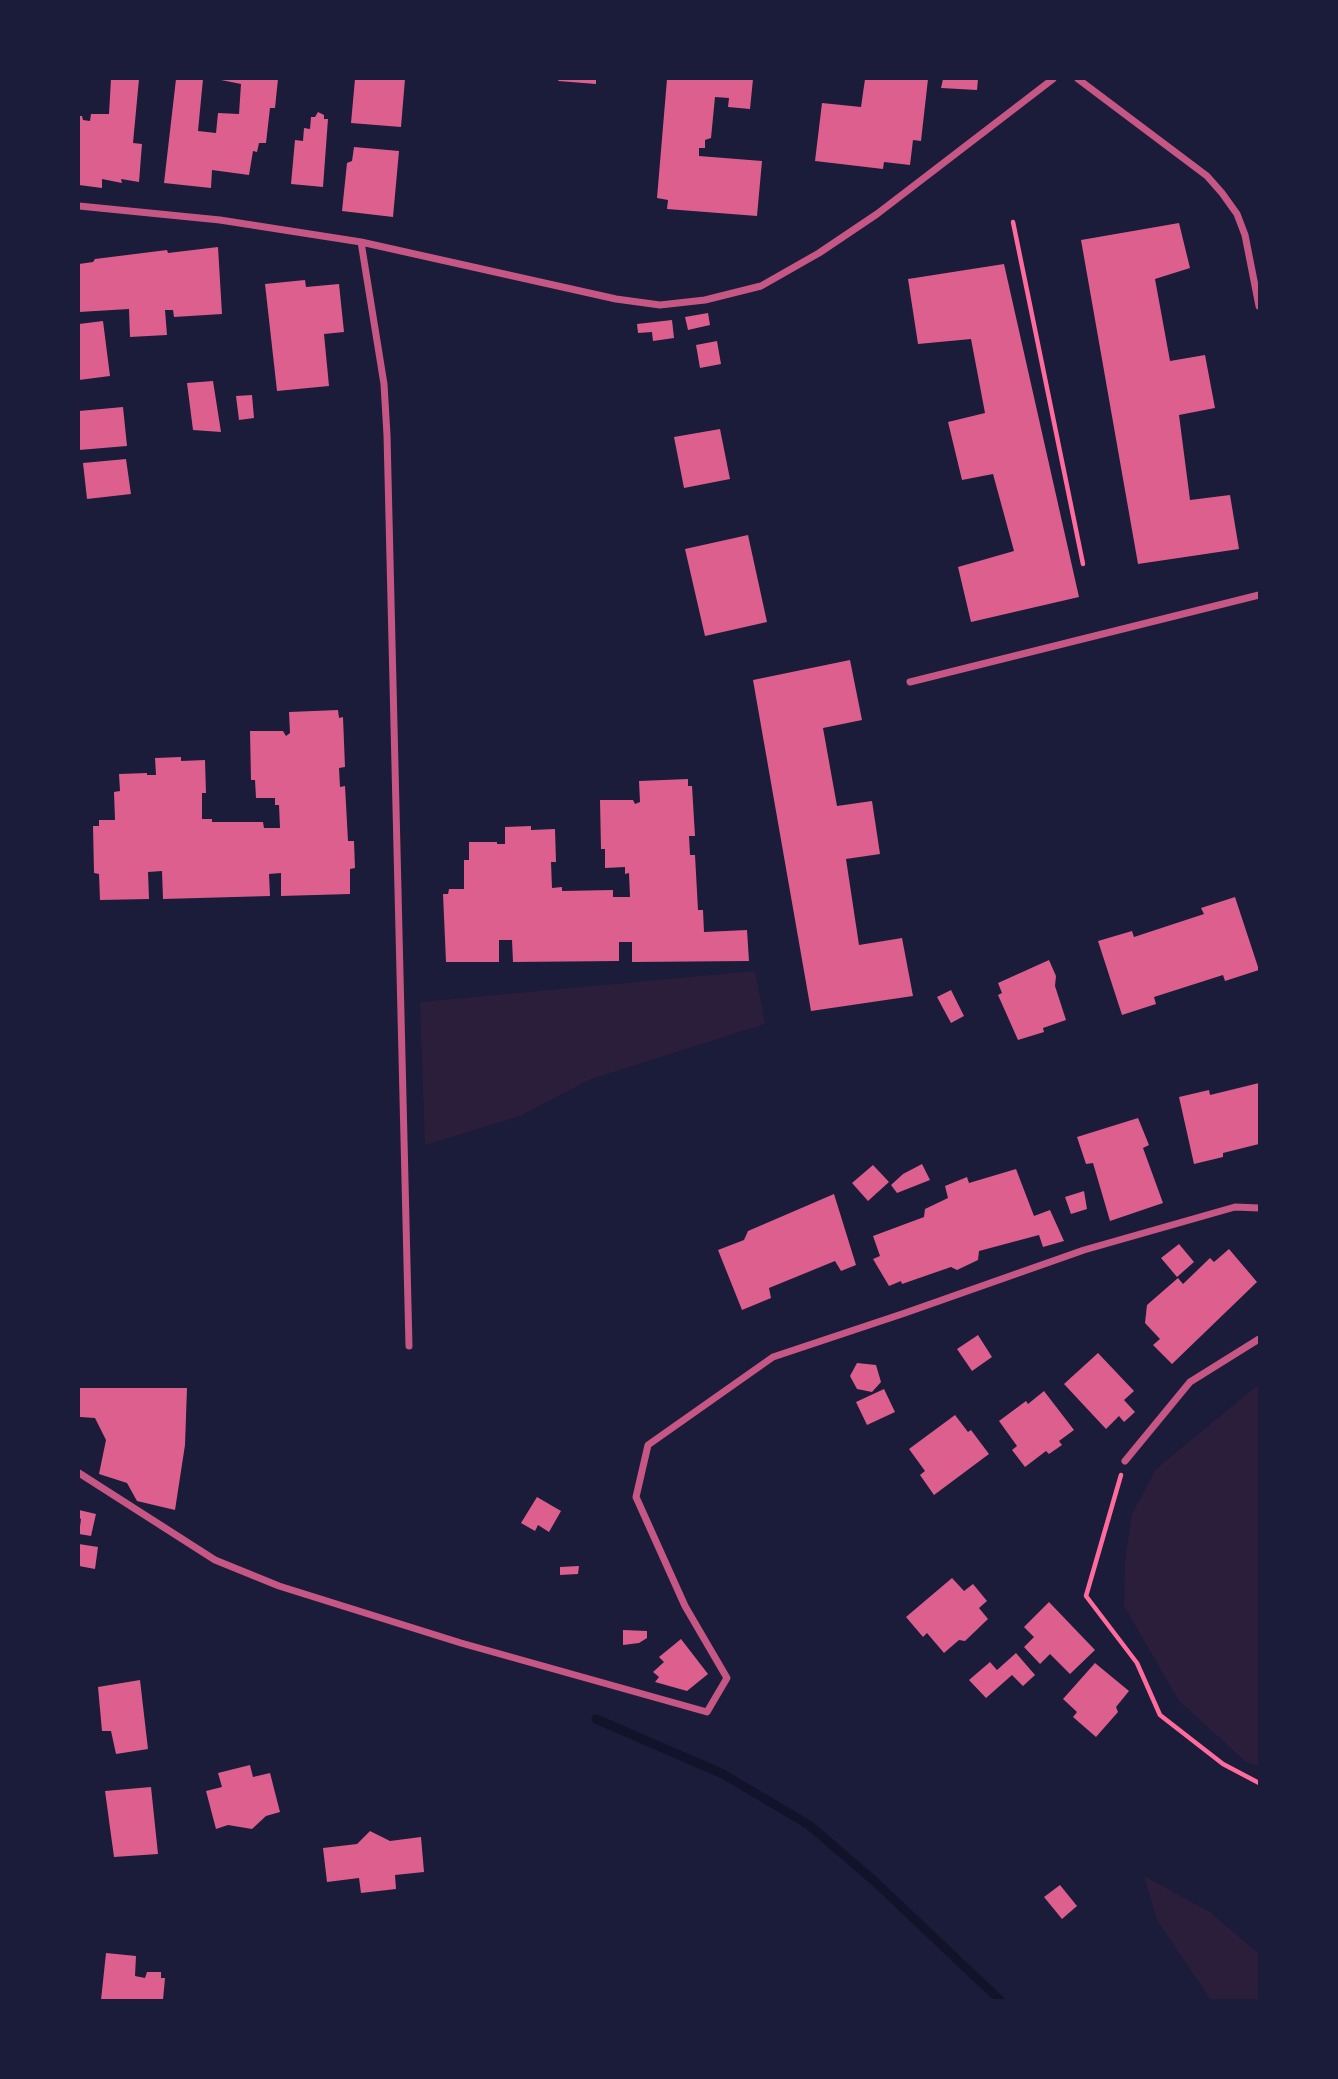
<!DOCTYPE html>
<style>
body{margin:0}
#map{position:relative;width:1338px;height:2079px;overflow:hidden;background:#1b1b3a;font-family:Karla,sans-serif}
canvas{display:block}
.frame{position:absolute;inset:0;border:80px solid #1b1b3a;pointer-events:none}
</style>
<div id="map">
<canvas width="1338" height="2079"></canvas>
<div class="frame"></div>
</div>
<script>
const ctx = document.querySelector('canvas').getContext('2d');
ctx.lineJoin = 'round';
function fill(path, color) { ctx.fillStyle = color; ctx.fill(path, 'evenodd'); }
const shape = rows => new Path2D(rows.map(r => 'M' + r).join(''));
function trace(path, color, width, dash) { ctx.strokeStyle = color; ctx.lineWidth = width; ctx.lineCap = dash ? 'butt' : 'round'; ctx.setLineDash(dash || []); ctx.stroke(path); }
fill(shape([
 [755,971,765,1024,591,1079,520,1116,425,1145,420,1002],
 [1259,1384,1259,1767,1245,1761,1179,1701,1124,1606,1125,1561,1132,1514,1156,1469],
 [1144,1876,1210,1912,1259,1954,1259,2000,1211,2000,1157,1920]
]), '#2a1e3b');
trace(shape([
 [596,1719,723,1774,809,1825,872,1879,1000,2000]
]), '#12122b', 9);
fill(shape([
 [111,79,139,79,133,143,142,144,139,182,121,179,122,183,102,179,102,188,79,185,79,116,82,116,83,120,90,121,91,114,109,114],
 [176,79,203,79,198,131,216,133,218,113,239,114,241,84,216,79,278,79,275,108,270,108,266,143,259,143,257,152,253,151,249,175,212,170,211,188,164,183],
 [355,79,405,79,401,127,351,123],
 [559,79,596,79,596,84,558,81],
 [667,79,753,79,750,109,728,107,729,98,715,97,711,138,705,140,705,148,699,148,699,156,762,161,757,216,667,209,668,200,657,198],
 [865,79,928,79,921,141,913,140,910,165,884,162,883,169,815,161,822,103,861,107],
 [943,79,978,79,977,90,941,88],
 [318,112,324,115,324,119,328,119,323,187,291,184,295,140,303,141,304,128,310,129,311,117,315,117],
 [354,147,399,151,393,217,342,211,347,163,352,161],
 [1179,223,1190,268,1155,279,1170,361,1205,355,1215,408,1179,415,1190,500,1230,495,1239,549,1138,564,1081,240],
 [218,247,222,314,174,317,173,310,165,310,167,335,130,337,129,309,79,312,79,264,93,262,95,259,167,250,168,253],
 [1004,264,1079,597,971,622,958,567,1014,551,993,474,962,480,948,422,985,413,971,339,918,344,908,279],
 [305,280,306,287,339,284,344,332,324,334,329,386,277,391,265,284],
 [708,313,710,325,688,330,685,317],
 [672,320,674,338,653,341,652,332,638,333,637,324],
 [103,321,110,376,79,380,79,324],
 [717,341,721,364,700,368,696,345],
 [213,381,221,432,193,430,187,383],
 [252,395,254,418,239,420,236,396],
 [123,407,127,446,79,450,79,411],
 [720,429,730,479,684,488,674,437],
 [126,459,131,494,87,499,83,463],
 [748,535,767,622,705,636,685,549],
 [850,660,862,720,823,728,837,806,872,801,880,854,846,859,859,945,902,938,913,996,811,1011,753,680],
 [338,710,339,718,343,717,345,767,339,768,340,787,345,786,348,841,354,841,355,868,350,869,350,894,281,896,281,873,269,874,270,896,163,899,162,871,148,872,149,899,100,900,99,874,94,873,93,826,99,826,99,820,115,820,114,792,120,791,119,774,147,773,147,775,156,775,155,758,181,757,181,761,205,760,206,793,202,793,202,819,212,819,212,822,263,822,264,828,280,828,279,805,275,805,275,798,256,798,255,780,251,780,250,731,283,731,286,736,290,733,289,712],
 [688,779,688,786,692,786,695,836,689,836,690,855,695,855,698,910,703,910,704,932,747,930,749,961,632,962,632,942,619,942,619,961,513,962,512,940,499,940,499,962,446,962,443,894,448,894,449,889,464,889,464,860,469,860,469,842,497,842,497,844,505,844,505,827,531,826,531,830,555,829,556,862,551,862,552,888,562,887,562,891,613,890,613,897,630,897,629,873,625,874,625,867,605,868,605,849,601,849,600,800,633,800,635,804,640,802,639,781],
 [1235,897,1259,970,1225,981,1223,975,1154,997,1156,1004,1122,1015,1098,941,1132,931,1134,937,1204,914,1201,908],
 [1049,960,1056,976,1055,986,1066,1020,1043,1028,1044,1032,1018,1040,998,995,1002,993,998,983],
 [951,990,964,1016,951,1023,937,997],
 [1259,1083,1259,1144,1223,1153,1223,1157,1194,1164,1179,1097,1209,1090,1210,1095],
 [1138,1118,1149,1145,1143,1148,1163,1203,1110,1221,1093,1163,1086,1164,1077,1137],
 [922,1164,930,1180,897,1193,891,1185,903,1174],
 [873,1165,889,1182,868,1201,852,1183],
 [1016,1169,1034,1216,1050,1210,1064,1241,1043,1247,1039,1235,979,1251,978,1260,957,1270,951,1267,902,1284,901,1281,889,1286,873,1259,880,1256,873,1236,924,1217,925,1209,948,1198,945,1186,967,1177,969,1183],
 [1084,1191,1087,1209,1071,1214,1065,1197],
 [834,1194,856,1265,841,1271,835,1261,769,1288,771,1298,742,1310,718,1250,744,1240,748,1231],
 [1179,1244,1194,1262,1177,1277,1161,1258],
 [1229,1249,1257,1282,1172,1364,1153,1345,1160,1339,1145,1323,1147,1305,1178,1278,1183,1284,1210,1258,1214,1262],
 [978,1335,992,1357,972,1371,957,1349],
 [1098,1353,1134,1391,1124,1400,1135,1412,1124,1422,1119,1416,1106,1429,1064,1384],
 [857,1363,876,1365,881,1382,872,1392,857,1389,850,1376],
 [80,1388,187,1388,185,1445,175,1510,137,1501,127,1483,99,1474,106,1440,95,1418,80,1417],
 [884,1389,895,1412,867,1425,856,1402],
 [1044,1391,1074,1430,1059,1441,1062,1445,1049,1454,1046,1451,1025,1467,1012,1450,1017,1446,999,1421,1026,1401,1028,1404],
 [955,1415,968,1432,971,1430,989,1454,934,1495,920,1475,925,1471,909,1449],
 [537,1497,561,1511,549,1532,538,1525,535,1531,521,1523],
 [79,1510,96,1514,91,1536,79,1534,81,1519,79,1518],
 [79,1544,98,1547,95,1569,79,1566],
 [579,1566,578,1574,560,1575,560,1567],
 [952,1578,964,1591,973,1584,987,1601,979,1608,988,1619,965,1641,959,1640,944,1653,927,1633,923,1637,906,1617],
 [1049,1602,1095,1650,1070,1674,1050,1654,1040,1664,1024,1647,1034,1637,1024,1627],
 [623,1630,647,1631,647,1638,639,1643,623,1645],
 [681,1639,708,1674,687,1691,655,1682,659,1677,653,1672,664,1662,659,1657],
 [1016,1653,1035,1675,1023,1686,1012,1675,986,1698,969,1680,990,1662,997,1670],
 [1095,1663,1129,1691,1116,1707,1118,1712,1096,1737,1073,1717,1077,1712,1063,1699],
 [140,1680,148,1749,116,1754,111,1731,102,1731,98,1687],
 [250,1765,253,1777,270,1773,280,1812,266,1816,252,1829,228,1825,216,1829,206,1791,222,1787,218,1773],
 [151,1787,158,1854,114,1857,105,1791],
 [370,1831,390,1841,421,1837,424,1872,395,1875,396,1889,361,1893,359,1878,327,1882,323,1848,357,1844],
 [1060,1885,1077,1906,1062,1919,1044,1897],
 [106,1953,136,1956,135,1976,145,1978,147,1972,161,1972,161,1978,165,1978,163,2000,101,2000]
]), '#dd5f8e');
trace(shape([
 [1013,222,1083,564],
 [1121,1475,1086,1596,1137,1663,1160,1715,1223,1764,1259,1783]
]), '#ff6b9d', 4.5);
trace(shape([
 [1078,79,1207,176,1222,193,1237,214,1245,235,1259,306],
 [79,206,220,220,361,242,616,299,660,305,705,300,761,286,819,253,877,214,1053,79],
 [361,242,384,384,387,435,409,1346],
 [910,682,1259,595],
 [1125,1461,1190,1382,1259,1339],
 [79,1473,215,1560,279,1586,461,1643,707,1712,727,1678,685,1606,636,1497,648,1445,773,1357,905,1313,1084,1250,1235,1207,1259,1208]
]), '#c65784', 7);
</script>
